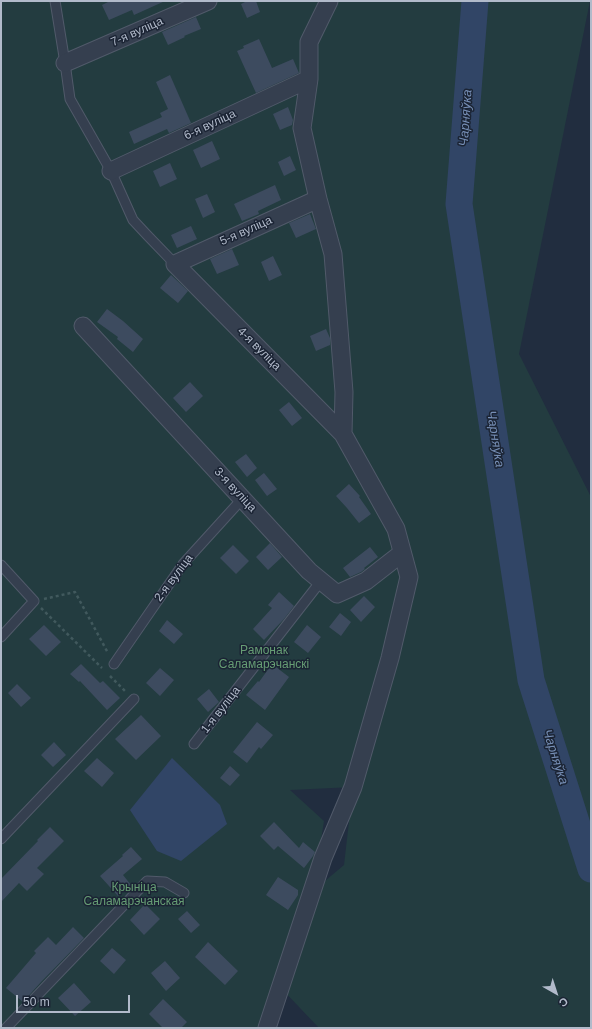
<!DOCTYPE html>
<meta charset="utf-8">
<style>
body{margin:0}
#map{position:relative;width:592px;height:1029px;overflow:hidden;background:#212d3f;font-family:Arial,sans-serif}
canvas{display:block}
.frame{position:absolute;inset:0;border:2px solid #b1baca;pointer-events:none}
.north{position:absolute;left:536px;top:973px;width:40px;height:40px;-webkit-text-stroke:3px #1b2434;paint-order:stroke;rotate:141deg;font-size:11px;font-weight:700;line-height:16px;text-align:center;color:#b1baca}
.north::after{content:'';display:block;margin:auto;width:14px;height:18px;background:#b1baca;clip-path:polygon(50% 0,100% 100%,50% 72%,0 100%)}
.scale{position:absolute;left:16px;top:995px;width:114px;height:18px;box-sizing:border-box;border:2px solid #b1baca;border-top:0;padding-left:5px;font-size:12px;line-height:14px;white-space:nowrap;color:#b1baca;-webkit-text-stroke:3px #1b2434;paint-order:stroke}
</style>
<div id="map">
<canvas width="592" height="1029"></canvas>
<div class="frame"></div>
<div class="north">С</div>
<div class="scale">50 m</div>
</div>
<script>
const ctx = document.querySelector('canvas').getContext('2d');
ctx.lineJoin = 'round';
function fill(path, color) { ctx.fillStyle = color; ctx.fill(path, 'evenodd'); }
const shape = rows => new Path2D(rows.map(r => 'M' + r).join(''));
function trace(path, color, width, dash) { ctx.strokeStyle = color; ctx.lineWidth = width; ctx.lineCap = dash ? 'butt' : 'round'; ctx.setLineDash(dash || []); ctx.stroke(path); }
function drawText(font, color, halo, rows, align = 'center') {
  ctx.font = font + ' Arial,sans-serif'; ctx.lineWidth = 3; ctx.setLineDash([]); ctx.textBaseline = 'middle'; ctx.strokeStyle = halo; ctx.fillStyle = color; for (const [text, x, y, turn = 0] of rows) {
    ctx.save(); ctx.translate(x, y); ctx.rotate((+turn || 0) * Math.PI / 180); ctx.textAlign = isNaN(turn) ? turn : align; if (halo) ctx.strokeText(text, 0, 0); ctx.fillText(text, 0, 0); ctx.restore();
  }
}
fill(shape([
 [1,1,590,1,519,354,591,497,591,1028,319,1028,281,988,267,1028,1,1028],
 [353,787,344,865,313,891,324,821,290,790]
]), '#233c40');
fill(shape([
 [172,758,220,805,227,824,181,861,157,851,130,810]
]), '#314566');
trace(shape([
 [475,1,459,204,531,680,591,869]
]), '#314566', 27);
fill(shape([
 [110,1,165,1,134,15,132,10,109,20,102,5],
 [247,1,256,1,260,12,247,18,241,4],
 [196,17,201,29,184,36,185,37,168,45,162,32],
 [259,39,272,68,293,59,299,73,256,93,237,51,244,48,243,46],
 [170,75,191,123,169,133,167,129,134,144,129,132,162,117,160,113,168,109,156,82],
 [288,107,293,120,292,125,280,130,273,114],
 [212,141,220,159,201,168,193,150],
 [290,156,296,170,284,176,278,162],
 [170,163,177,179,160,187,153,171],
 [275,185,281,200,258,211,259,214,242,221,234,204],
 [207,194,215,212,203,218,195,199],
 [310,214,316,229,296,238,289,223],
 [191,226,197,239,177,248,171,235],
 [232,249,239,265,217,274,210,259],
 [273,256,282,275,269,281,261,262],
 [171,275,188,291,178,303,160,288],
 [107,309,123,321,143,339,133,352,117,339,118,337,97,322],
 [326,329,330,338,330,345,316,351,310,336],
 [190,382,203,396,186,412,173,398],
 [289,402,302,418,292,426,279,410],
 [246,454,257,468,247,477,235,462],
 [264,473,277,489,267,496,255,480],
 [349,484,360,496,359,497,371,514,359,523,347,508,336,496],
 [270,543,282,557,268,570,256,557],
 [233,545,249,561,236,574,220,558],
 [370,547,378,557,364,568,365,569,361,572,350,577,343,568],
 [279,592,294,606,284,619,264,640,253,629,272,608,268,605],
 [364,596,375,607,361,622,350,610],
 [340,613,351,622,341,636,329,627],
 [167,620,183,634,174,644,159,631],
 [44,625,61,642,46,656,29,639],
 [307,625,321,637,308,653,294,642],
 [81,664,100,683,103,681,120,698,107,710,80,681,79,682,70,674],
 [272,664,289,677,265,710,246,695,258,681,259,682],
 [160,668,174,680,160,696,146,683],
 [17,684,31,698,21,707,8,693],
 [209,689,219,702,208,712,197,699],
 [141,715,161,736,136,760,115,739],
 [257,722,273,735,261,749,259,747,247,763,233,752],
 [54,742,66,755,53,767,41,755],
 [97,758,114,773,102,787,84,771],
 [230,766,240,775,230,786,220,778],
 [274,822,299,848,303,842,315,852,313,856,304,868,278,846,274,850,260,836],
 [50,827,64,841,37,868,44,874,27,891,19,883,1,902,1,879,38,841,37,840],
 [131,847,142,859,123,875,131,885,118,896,100,876,123,856,122,855],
 [278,877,298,890,298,895,288,910,266,895],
 [145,904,160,919,144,935,130,920],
 [187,911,200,925,191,933,178,919],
 [73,927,84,938,41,982,23,1002,6,988,36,953,34,951,48,937,56,945],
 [208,942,238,971,225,985,195,957],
 [112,948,126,960,114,974,100,961],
 [165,961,180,978,166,991,151,973],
 [74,983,91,1002,75,1016,58,998],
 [163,999,187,1022,181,1028,163,1028,149,1014]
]), '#3d4b5f');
const lane = shape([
 [55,1,65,63,70,99,111,171,133,220,147,235,175,264],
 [1,565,34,601,1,637],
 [114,664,183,564,243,498],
 [194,744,321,581],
 [1,839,134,699],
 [6,1028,147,881,165,882,184,893]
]);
const street = shape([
 [65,63,208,1],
 [111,171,309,79],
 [318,199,175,264,343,434],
 [83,326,309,571,337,594,366,581,402,553],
 [267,1028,323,858,353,787,390,658,409,577,396,529,343,434,344,392,333,254,318,199,302,128,309,79,309,42,329,1]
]);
trace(lane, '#515a6a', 11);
trace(street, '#515a6a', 19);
trace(shape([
 [44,599,75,592,108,653],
 [41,608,102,668],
 [110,676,126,692]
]), '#41595d', 2.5, [3, 3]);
trace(lane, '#353f4f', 9);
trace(street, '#353f4f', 17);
drawText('12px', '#b1baca', '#1b2434', [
 ["7-я вуліца",137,32,-24],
 ["6-я вуліца",210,125,-25],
 ["5-я вуліца",246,231,-24],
 ["4-я вуліца",259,349,45],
 ["3-я вуліца",235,490,47],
 ["2-я вуліца",174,578,-53],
 ["1-я вуліца",221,710,-52]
]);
drawText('12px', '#669d74', '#1b2434', [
 ["Рамонак",264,651],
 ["Саламарэчанскі",264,665],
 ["Крыніца",134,888],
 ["Саламарэчанская",134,902]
]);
drawText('italic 13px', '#768eb5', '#1b2434', [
 ["Чарняўка",466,118,-86],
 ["Чарняўка",495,439,81],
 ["Чарняўка",555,757,72]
]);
</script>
